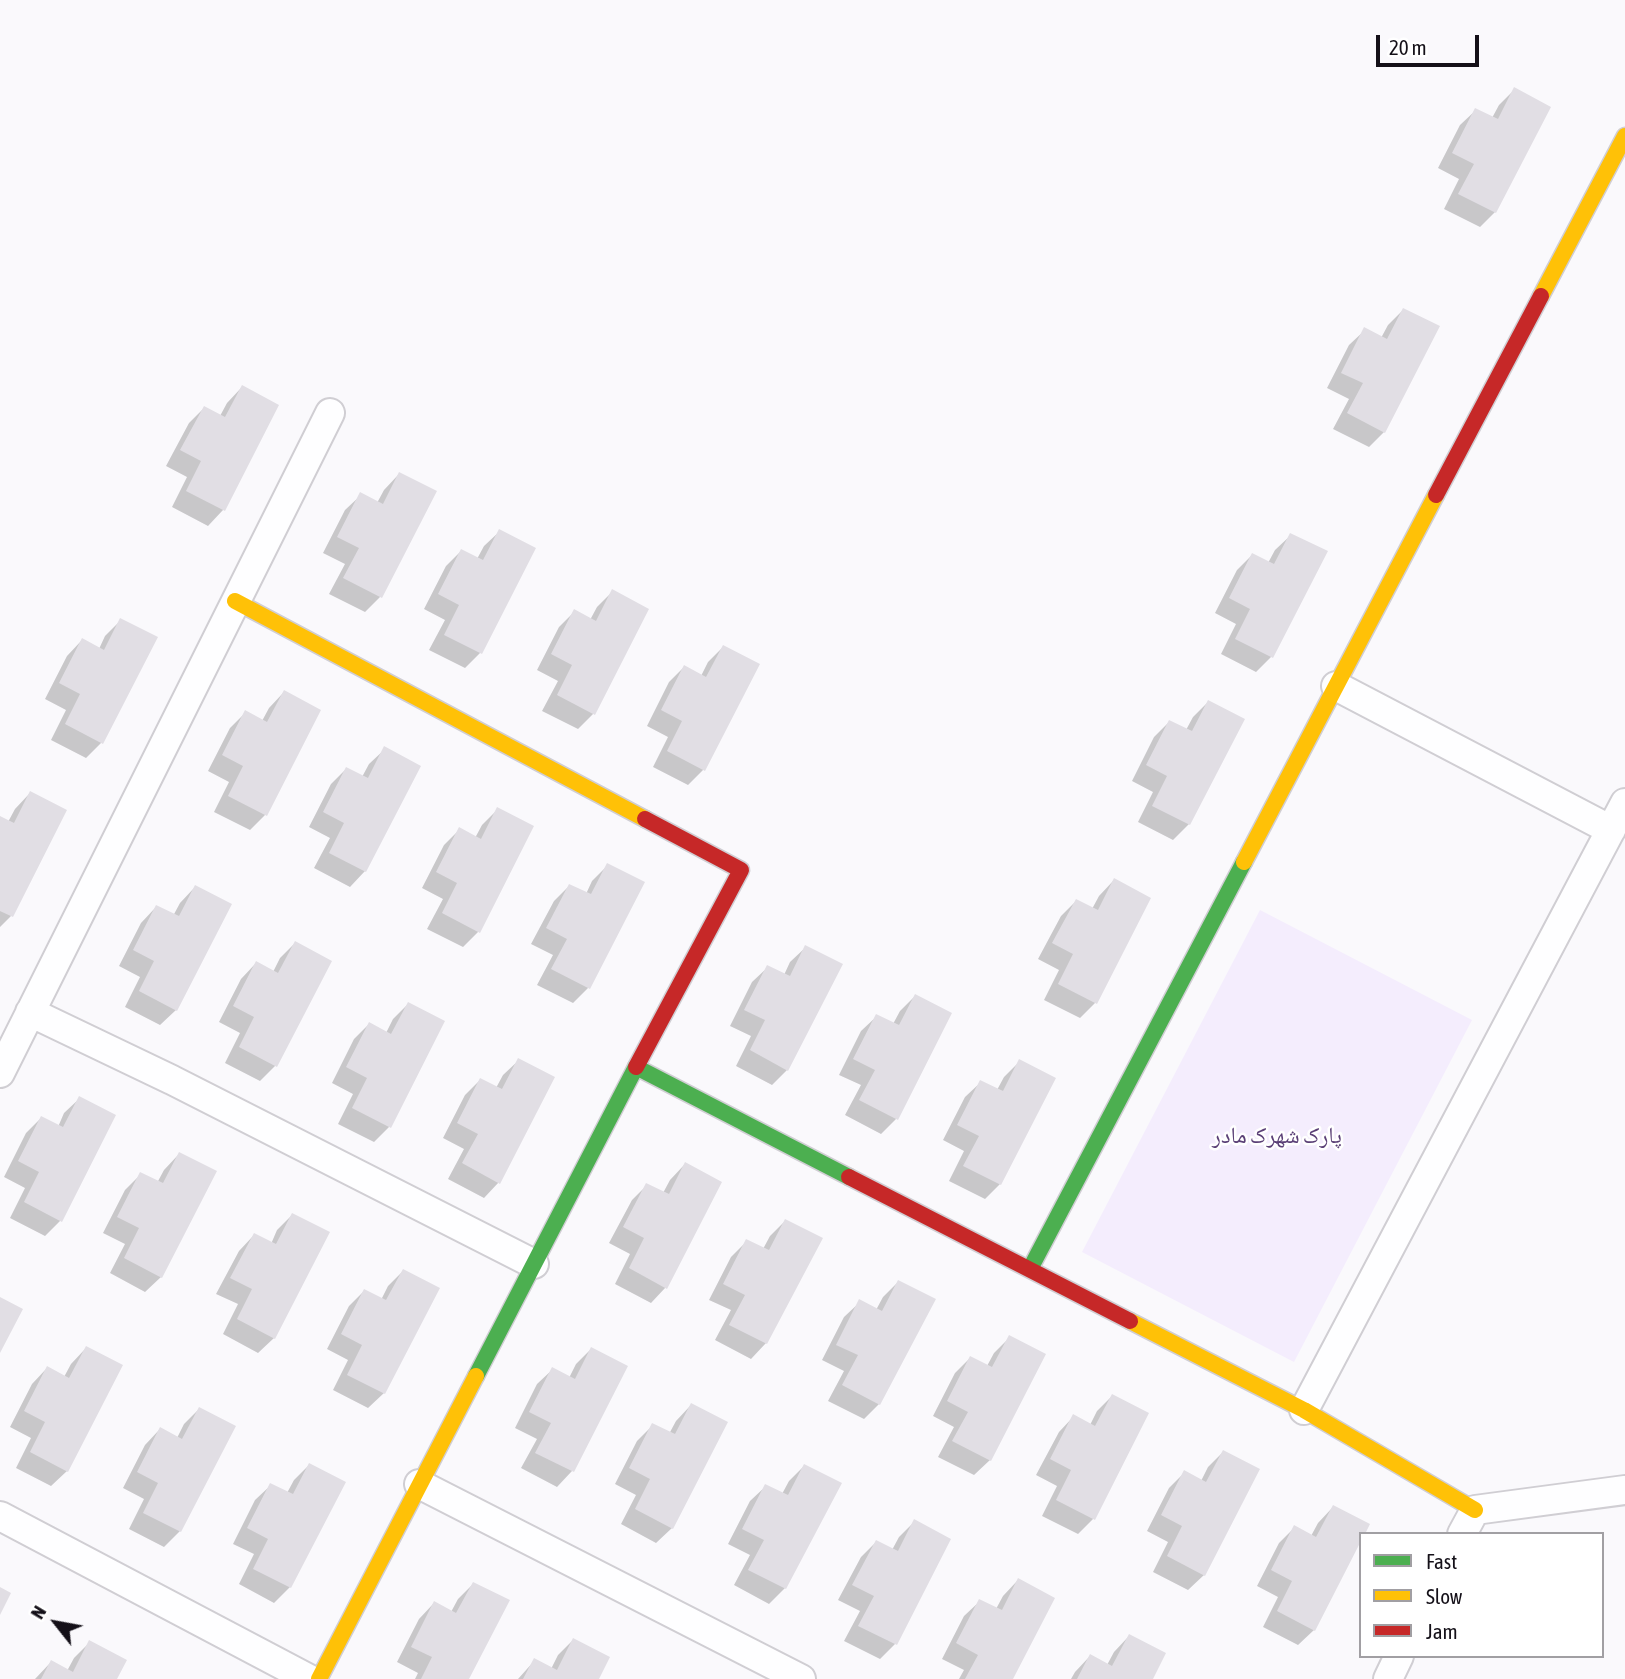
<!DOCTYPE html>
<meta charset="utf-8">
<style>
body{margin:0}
#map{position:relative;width:1625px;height:1679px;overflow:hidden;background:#faf9fc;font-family:"Asap Condensed",sans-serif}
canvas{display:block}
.legend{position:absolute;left:1359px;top:1532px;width:245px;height:126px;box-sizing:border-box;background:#fff;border:2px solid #a19fa3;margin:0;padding:9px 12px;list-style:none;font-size:21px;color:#141018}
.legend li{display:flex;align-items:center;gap:14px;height:35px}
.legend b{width:35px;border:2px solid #a19fa3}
.north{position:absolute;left:21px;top:1588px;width:70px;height:70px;-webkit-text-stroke:5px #fff;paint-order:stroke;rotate:301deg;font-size:19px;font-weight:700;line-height:28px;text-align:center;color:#141018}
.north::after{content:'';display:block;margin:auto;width:24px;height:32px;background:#141018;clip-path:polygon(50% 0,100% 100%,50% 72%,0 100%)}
.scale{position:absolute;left:1376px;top:35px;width:103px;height:32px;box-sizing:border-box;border:4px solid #141018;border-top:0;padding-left:9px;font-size:21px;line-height:24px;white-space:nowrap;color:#141018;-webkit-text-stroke:5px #fff;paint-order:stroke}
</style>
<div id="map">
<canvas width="1625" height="1679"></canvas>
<ul class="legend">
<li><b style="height:9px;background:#4caf50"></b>Fast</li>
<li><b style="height:9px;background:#ffc107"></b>Slow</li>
<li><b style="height:9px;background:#c62828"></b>Jam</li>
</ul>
<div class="north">N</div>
<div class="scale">20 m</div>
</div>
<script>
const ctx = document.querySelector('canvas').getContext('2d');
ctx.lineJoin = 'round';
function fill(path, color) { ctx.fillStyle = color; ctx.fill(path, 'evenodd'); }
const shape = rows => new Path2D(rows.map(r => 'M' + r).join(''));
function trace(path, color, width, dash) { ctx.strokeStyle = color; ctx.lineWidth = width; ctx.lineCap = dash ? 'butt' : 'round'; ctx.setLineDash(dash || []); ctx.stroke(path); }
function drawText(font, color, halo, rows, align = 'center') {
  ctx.font = font + ' "Asap Condensed","Noto Naskh Arabic",sans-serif'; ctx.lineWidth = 5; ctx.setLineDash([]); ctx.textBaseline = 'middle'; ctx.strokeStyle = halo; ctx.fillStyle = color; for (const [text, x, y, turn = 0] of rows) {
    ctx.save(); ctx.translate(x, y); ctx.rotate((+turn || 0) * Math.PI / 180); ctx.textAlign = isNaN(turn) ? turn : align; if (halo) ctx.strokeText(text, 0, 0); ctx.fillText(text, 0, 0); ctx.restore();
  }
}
fill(shape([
 [1260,910,1472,1020,1294,1362,1082,1252]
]), '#f4edfd');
fill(shape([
 [1514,90,1495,212,1480,227,1444,209,1459,179,1438,168,1460,125,1476,110,1492,118,1499,105],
 [1403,310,1384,432,1369,447,1333,429,1349,399,1327,388,1349,345,1365,330,1381,338,1388,325],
 [242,387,277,405,223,510,208,526,172,507,187,477,166,466,189,423,204,408,220,416,227,403],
 [399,474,380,597,365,612,329,594,345,564,323,553,345,510,361,495,377,503,384,490],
 [500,531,480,653,465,668,429,650,445,620,424,609,446,566,461,551,477,559,484,546],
 [1291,535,1271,657,1256,672,1221,654,1236,624,1215,613,1237,570,1252,555,1268,563,1275,550],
 [613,591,593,714,578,729,542,711,558,681,537,670,559,627,574,612,590,620,597,607],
 [121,620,101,743,86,758,51,740,66,710,45,699,67,656,82,640,99,649,105,636],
 [723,647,703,770,688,785,653,767,668,737,647,726,669,682,684,667,701,676,708,662],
 [284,692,265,815,250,830,214,812,229,782,208,771,230,728,245,713,262,721,269,708],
 [1208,702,1189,824,1173,840,1138,822,1153,792,1132,781,1154,737,1169,722,1186,730,1193,717],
 [385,749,365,871,350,887,314,868,330,838,309,827,331,784,346,769,362,777,369,764],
 [30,793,11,916,0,927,0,818,8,822,15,809],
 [498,809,478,932,463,947,427,929,443,899,422,888,444,845,459,830,475,838,482,825],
 [608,865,588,988,573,1003,537,985,553,955,531,944,554,901,569,886,586,894,592,881],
 [1114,880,1095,1003,1080,1018,1044,1000,1059,970,1038,959,1061,916,1076,901,1092,909,1099,896],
 [195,887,176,1010,160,1025,125,1007,140,977,119,966,141,923,156,907,173,916,180,903],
 [295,943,276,1065,260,1081,225,1063,240,1033,219,1022,241,979,256,963,273,972,280,958],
 [806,947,787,1070,772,1085,736,1066,751,1036,730,1026,752,982,768,967,784,975,790,962],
 [915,996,896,1119,881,1134,845,1115,861,1085,839,1075,861,1031,877,1016,893,1024,900,1011],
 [408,1004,389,1127,374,1142,338,1124,353,1094,332,1083,354,1039,369,1024,386,1033,393,1019],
 [519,1060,499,1182,484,1198,448,1179,464,1149,443,1138,465,1095,480,1080,496,1088,503,1075],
 [1019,1062,1000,1184,985,1199,949,1181,964,1151,943,1140,965,1097,981,1082,997,1090,1004,1077],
 [80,1098,60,1221,45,1236,10,1218,25,1188,4,1177,26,1133,41,1118,58,1127,64,1113],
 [179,1154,161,1277,145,1292,110,1273,125,1244,103,1233,125,1190,141,1174,157,1183,164,1170],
 [685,1164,666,1287,651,1303,615,1284,630,1254,609,1243,632,1200,647,1185,663,1193,670,1180],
 [292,1215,274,1338,258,1353,223,1334,238,1304,216,1294,239,1251,254,1235,271,1244,277,1230],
 [785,1221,766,1343,751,1359,715,1340,731,1310,709,1300,731,1257,747,1241,763,1249,770,1236],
 [403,1271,384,1393,368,1408,333,1390,348,1360,327,1349,349,1306,364,1291,381,1300,388,1286],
 [898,1282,879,1404,864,1419,828,1401,844,1371,822,1360,844,1317,860,1302,876,1310,883,1297],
 [1009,1338,990,1460,974,1475,938,1457,954,1427,933,1416,955,1373,970,1358,987,1366,994,1353],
 [86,1348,67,1471,51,1486,16,1468,31,1438,10,1427,32,1384,47,1368,64,1377,71,1364],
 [591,1349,626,1367,572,1471,557,1487,521,1468,537,1439,515,1428,537,1384,553,1369,569,1378,576,1364],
 [1112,1396,1093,1519,1078,1534,1042,1516,1057,1486,1036,1475,1059,1432,1074,1416,1090,1425,1097,1411],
 [691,1405,672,1528,656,1543,621,1524,636,1495,615,1484,637,1441,653,1425,669,1434,676,1421],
 [199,1409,233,1427,180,1531,164,1547,129,1529,144,1499,123,1488,145,1445,160,1429,177,1438,184,1424],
 [1223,1452,1204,1575,1188,1590,1153,1572,1168,1542,1147,1531,1169,1488,1185,1472,1201,1481,1208,1467],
 [309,1465,344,1483,290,1587,274,1603,239,1584,254,1554,233,1544,255,1500,271,1485,287,1493,294,1480],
 [804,1466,785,1588,769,1604,734,1585,750,1555,728,1544,750,1501,766,1486,782,1494,789,1481],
 [1333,1507,1361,1534,1314,1630,1298,1645,1263,1627,1278,1597,1257,1586,1279,1543,1294,1528,1311,1536,1318,1523],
 [914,1522,895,1644,880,1659,844,1641,860,1611,838,1600,861,1557,876,1542,892,1550,899,1537],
 [1018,1580,1011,1679,959,1679,964,1670,942,1659,964,1616,980,1601,996,1609,1003,1596],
 [473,1584,467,1679,415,1679,418,1673,397,1662,419,1619,434,1603,451,1612,458,1599],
 [1129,1636,1151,1679,1071,1679,1075,1672,1090,1656,1107,1665,1114,1652],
 [573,1640,597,1679,518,1679,535,1660,551,1669,558,1655],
 [90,1642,115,1679,35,1679,51,1662,67,1671,74,1658]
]), '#0003');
fill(shape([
 [1514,87,1551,107,1496,213,1458,194,1474,164,1452,153,1475,108,1498,119],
 [1403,308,1440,326,1385,433,1347,413,1363,383,1341,373,1364,327,1387,339],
 [242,385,279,405,225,511,186,491,201,461,180,450,204,406,225,417],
 [399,472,437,491,382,598,343,578,359,548,337,537,360,492,383,504],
 [499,529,536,548,482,654,444,635,459,605,438,594,461,549,483,560],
 [1290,533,1328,551,1273,658,1235,639,1250,609,1229,598,1252,553,1274,564],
 [612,589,649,609,595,715,557,695,572,665,551,654,574,609,596,621],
 [120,618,158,637,103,744,65,724,80,694,59,683,82,638,104,650],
 [723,645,760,664,705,771,667,751,682,721,661,710,684,665,706,677],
 [284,690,321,710,267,816,228,796,243,766,222,755,245,710,267,722],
 [1208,700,1245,719,1190,825,1152,806,1167,776,1146,765,1169,720,1192,731],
 [384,746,421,766,366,872,329,853,344,823,323,812,346,767,368,778],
 [30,791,67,810,13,917,0,911,0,816,14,823],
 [497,807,534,826,480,933,442,913,457,883,436,872,459,827,481,839],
 [607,863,645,882,590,989,551,969,567,939,546,928,569,884,591,894],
 [1114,878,1151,898,1097,1004,1058,984,1073,954,1052,943,1076,899,1098,910],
 [195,885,232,904,177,1011,139,991,154,961,133,950,156,905,179,916],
 [295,941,332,961,277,1067,239,1047,254,1017,233,1006,256,961,278,973],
 [805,945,843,964,788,1071,750,1050,765,1020,744,1010,767,965,790,976],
 [915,994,952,1013,898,1120,859,1100,875,1070,853,1059,876,1014,899,1025],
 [408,1002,445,1021,391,1128,352,1108,367,1078,346,1067,369,1022,391,1034],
 [518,1058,555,1077,500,1184,462,1163,478,1134,457,1123,480,1078,502,1089],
 [1019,1059,1056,1078,1001,1185,963,1166,979,1136,957,1125,980,1080,1003,1091],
 [79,1096,116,1115,62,1222,24,1202,39,1172,18,1161,41,1116,63,1127],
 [179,1152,217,1171,162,1278,124,1258,139,1228,117,1217,140,1172,163,1183],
 [685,1162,722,1182,667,1289,629,1268,644,1238,623,1227,646,1183,669,1194],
 [292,1213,330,1232,275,1339,237,1319,252,1289,230,1278,254,1233,276,1244],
 [785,1219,823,1238,767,1344,729,1325,745,1295,723,1284,746,1239,769,1250],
 [403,1269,440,1288,385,1394,347,1375,362,1345,341,1334,364,1289,386,1300],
 [898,1280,936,1299,880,1405,842,1385,858,1355,836,1345,859,1299,882,1311],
 [0,1297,23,1309,0,1353],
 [1009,1335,1046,1354,991,1461,952,1441,968,1412,947,1401,970,1356,992,1367],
 [86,1346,123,1365,68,1472,30,1452,45,1422,24,1411,47,1366,69,1378],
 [591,1347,628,1366,574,1472,535,1453,551,1423,529,1412,552,1367,575,1379],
 [1112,1394,1149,1413,1095,1520,1056,1500,1071,1470,1050,1459,1073,1414,1095,1426],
 [691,1403,728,1422,673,1529,635,1509,650,1479,629,1468,652,1423,675,1434],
 [199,1407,236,1426,181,1532,143,1513,158,1483,137,1472,160,1427,182,1439],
 [1223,1450,1260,1469,1205,1576,1167,1556,1182,1526,1161,1515,1184,1470,1206,1482],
 [309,1463,346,1482,291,1588,253,1569,268,1539,247,1528,270,1483,293,1494],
 [804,1464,842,1483,786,1589,748,1570,764,1540,742,1529,765,1484,788,1495],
 [1333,1505,1370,1524,1365,1534,1361,1534,1361,1541,1315,1631,1277,1611,1292,1581,1271,1570,1294,1525,1316,1537],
 [914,1519,951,1539,897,1645,858,1626,874,1596,852,1585,876,1540,898,1551],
 [1018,1578,1055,1598,1013,1679,965,1679,978,1655,956,1643,979,1599,1002,1610],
 [473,1582,510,1600,469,1679,421,1679,432,1657,411,1647,434,1601,456,1613],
 [0,1587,11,1593,0,1615],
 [1129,1634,1166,1653,1153,1679,1077,1679,1090,1654,1112,1666],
 [573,1638,610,1657,599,1679,523,1679,534,1658,557,1670],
 [89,1640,127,1660,117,1679,41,1679,51,1660,73,1672]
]), '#e1dee4');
const street = shape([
 [1336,686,1611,830],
 [30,1012,172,1080,534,1264],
 [0,1073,330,413],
 [1304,1410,1625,803],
 [419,1484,801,1679],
 [0,1516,309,1679],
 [1462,1534,1475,1510,1625,1490],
 [1388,1679,1399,1656]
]);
const fast = shape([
 [1030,1269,1244,862],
 [476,1376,636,1067,849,1177]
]);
const slow = shape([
 [1541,296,1625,136],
 [235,601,645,819],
 [1244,862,1436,495],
 [1130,1321,1304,1410,1475,1510],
 [319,1679,476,1376]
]);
const jam = shape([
 [1436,495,1541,296],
 [636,1067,741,870,645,819],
 [849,1177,1130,1321]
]);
trace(street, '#d0ced3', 32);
trace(fast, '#d0ced3', 19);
trace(slow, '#d0ced3', 19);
trace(jam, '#d0ced3', 19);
trace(street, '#fefeff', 28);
trace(fast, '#4caf50', 16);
trace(slow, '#ffc107', 16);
trace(jam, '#c62828', 16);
drawText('23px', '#5a3f76', '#fff', [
 ["پارک شهرک مادر",1277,1136]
]);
</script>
